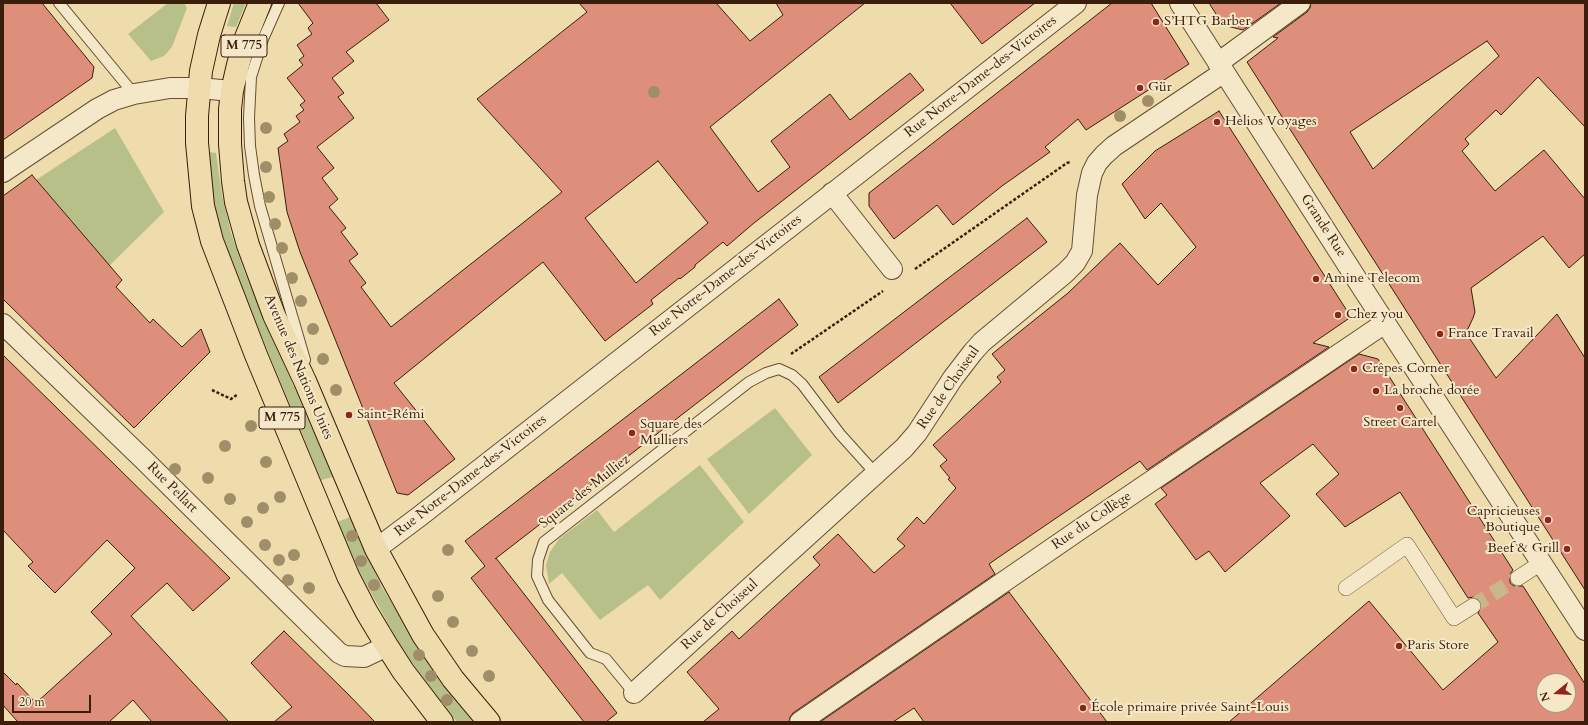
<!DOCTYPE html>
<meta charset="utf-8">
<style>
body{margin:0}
#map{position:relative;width:1588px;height:725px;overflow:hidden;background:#eedcac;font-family:Cardo,serif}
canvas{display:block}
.frame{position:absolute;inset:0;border:4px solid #3b1d0b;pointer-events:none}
.north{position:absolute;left:1536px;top:673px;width:40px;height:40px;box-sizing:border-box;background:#f4e8c9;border:1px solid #aa977d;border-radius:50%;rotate:252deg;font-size:11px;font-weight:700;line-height:16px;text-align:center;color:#3b1d0b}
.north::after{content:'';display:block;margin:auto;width:14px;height:18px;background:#8f2418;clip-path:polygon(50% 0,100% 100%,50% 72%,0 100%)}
.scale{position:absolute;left:12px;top:695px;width:79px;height:18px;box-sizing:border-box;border:2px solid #3b1d0b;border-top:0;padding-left:5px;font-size:12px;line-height:14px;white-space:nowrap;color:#3b1d0b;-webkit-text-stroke:3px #f4e8c9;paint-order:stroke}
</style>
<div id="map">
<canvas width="1588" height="725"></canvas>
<div class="frame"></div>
<div class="north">N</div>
<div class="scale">20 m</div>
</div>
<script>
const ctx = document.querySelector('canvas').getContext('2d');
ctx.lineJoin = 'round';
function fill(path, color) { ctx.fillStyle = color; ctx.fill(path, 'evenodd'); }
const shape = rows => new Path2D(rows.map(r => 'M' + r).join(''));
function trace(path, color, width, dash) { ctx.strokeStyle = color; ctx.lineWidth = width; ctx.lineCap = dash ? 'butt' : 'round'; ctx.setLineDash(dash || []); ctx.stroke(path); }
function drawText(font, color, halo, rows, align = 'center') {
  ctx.font = font + ' Cardo,serif'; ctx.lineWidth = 4; ctx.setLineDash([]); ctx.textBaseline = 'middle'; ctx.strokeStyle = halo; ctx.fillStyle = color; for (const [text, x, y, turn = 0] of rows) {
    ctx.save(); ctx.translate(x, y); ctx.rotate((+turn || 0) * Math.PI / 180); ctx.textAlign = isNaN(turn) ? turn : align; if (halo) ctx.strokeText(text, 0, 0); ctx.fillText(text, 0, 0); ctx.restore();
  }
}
fill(shape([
 [168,3,184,3,187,8,172,47,164,56,151,61,128,34],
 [234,3,246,3,236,27,227,26],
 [115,128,164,212,109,266,36,180],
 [210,152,216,153,222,195,231,233,244,271,333,477,321,480,231,262,218,222,211,186],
 [775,408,812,455,749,514,707,459],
 [700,465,744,522,660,600,648,585,600,620,562,573,549,584,546,565,550,552,559,539,597,510,614,532],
 [350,517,382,587,418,647,451,695,474,722,457,722,432,692,399,643,358,569,337,522]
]), '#b8c089');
const building = shape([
 [3,3,42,3,94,67,92,78,3,140,3,3],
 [298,3,376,3,389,20,346,52,354,61,332,78,344,93,338,97,354,118,317,147,334,168,322,178,338,199,329,207,346,228,341,232,358,254,349,261,366,283,361,287,391,327,562,192,477,99,587,12,579,3,716,3,750,41,783,15,776,3,865,3,710,127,758,192,790,167,771,141,830,94,850,120,910,73,924,90,754,223,727,246,723,242,695,265,695,267,680,279,679,278,651,300,653,304,605,341,543,262,394,383,455,459,408,495,397,493,300,252,287,212,278,148,288,141,284,134,300,122,296,116,304,110,300,105,305,101,287,78,303,65,299,60,304,56,297,45,312,34,308,28,313,23,298,3],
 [658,161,708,223,636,283,585,218,658,161],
 [950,3,1035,3,982,44,950,3],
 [1112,3,1151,3,1189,64,1086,130,1078,119,1045,147,1050,152,1002,186,953,225,937,205,894,239,869,206,869,193,1112,3],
 [1209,3,1281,3,1243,30,1223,25,1209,3],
 [1311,3,1585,3,1585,127,1538,77,1501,115,1496,110,1465,139,1469,144,1462,151,1495,191,1544,150,1585,199,1585,254,1569,268,1543,236,1471,288,1475,312,1473,318,1466,333,1496,378,1557,314,1585,358,1585,590,1247,62,1278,38,1273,37,1307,12,1310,8,1311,3],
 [1487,41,1499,56,1373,169,1350,132,1487,41],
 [1219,111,1351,317,1313,343,1329,347,1147,470,1140,461,999,557,989,564,995,574,793,713,790,717,789,722,703,722,719,709,687,672,732,631,739,639,820,565,813,557,838,534,874,573,905,546,897,539,917,517,924,524,956,488,948,479,950,478,940,466,947,460,933,445,1001,382,997,377,1005,370,992,354,1068,293,1120,243,1158,285,1196,247,1161,203,1145,219,1122,184,1155,151,1219,111],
 [32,175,122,280,116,287,150,323,153,319,182,347,201,329,210,352,134,428,3,299,3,196,32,175],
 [1027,218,1047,242,838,403,819,377,1027,218],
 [779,299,798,325,495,559,496,558,617,713,606,722,584,722,471,578,485,566,465,541,779,299],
 [1359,354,1378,359,1513,570,1510,574,1510,583,1514,586,1523,586,1585,684,1585,722,1229,722,1369,601,1443,690,1498,642,1478,613,1482,606,1480,601,1473,597,1468,598,1400,492,1345,527,1316,494,1339,474,1313,444,1260,483,1290,516,1225,572,1209,551,1196,560,1155,504,1167,495,1161,488,1359,354],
 [1544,681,1568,681,1568,705,1544,705,1544,681],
 [3,355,230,578,193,611,167,583,131,616,229,722,152,722,133,700,109,722,16,722,17,721,3,705,3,672,16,685,17,683,36,703,112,634,91,612,135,568,107,540,55,593,28,566,33,562,3,530,3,355],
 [1009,592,1107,722,924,722,914,708,893,722,820,722,1009,592],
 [284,631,348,694,375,722,274,722,292,707,251,663,284,631]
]);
fill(building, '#de8f7c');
trace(building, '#3b1d0b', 1);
trace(shape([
 [1473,606,1518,578]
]), '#cab68c', 15, [15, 8]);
const service = shape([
 [59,3,134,94],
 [279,3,263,39,251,77,249,118,250,146,254,175,260,206,305,360],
 [634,693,606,659,590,653,548,600,537,576,538,560,544,542,749,382,766,373,779,369,792,375,802,384,840,434,876,474]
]);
const pedestrian = shape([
 [1518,578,1541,563],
 [1346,588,1407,545,1454,618,1473,606]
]);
const minor = shape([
 [1180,3,1363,289,1585,630],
 [1218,63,1300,3],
 [3,172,97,109,114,100,134,94,170,88,199,88,232,91],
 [832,193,892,269],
 [3,324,144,460,339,653,345,656,364,657,387,646],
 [376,549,420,516,1076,3],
 [634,693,904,448,917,433,953,378,973,352,982,342,1065,273,1075,263,1082,251,1087,195,1092,173,1097,163,1104,155,1114,146,1224,72],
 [800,722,1079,530,1385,323]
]);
const primary = shape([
 [219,3,209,35,201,71,197,116,197,143,203,206,212,241,256,355,348,576,366,611,387,646,403,671,442,722],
 [260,3,245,40,238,65,232,91,230,109,230,144,233,181,236,202,248,245,274,315,305,381,376,549,423,635,453,679,489,722]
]);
trace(service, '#684d33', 12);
trace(pedestrian, '#684d33', 16);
trace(minor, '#684d33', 22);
trace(primary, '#3b1d0b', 24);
trace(shape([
 [915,269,1067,163,1070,162],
 [791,354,883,291],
 [212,390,231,399,238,394]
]), '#3b1d0b', 2.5, [3, 2]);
trace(service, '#f4e8c9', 10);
trace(pedestrian, '#f4e8c9', 15);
trace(minor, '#f4e8c9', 20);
trace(primary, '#eedcac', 22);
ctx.fillStyle = '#a08e68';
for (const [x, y] of [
 [654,92],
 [1148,101],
 [1120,116],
 [266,128],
 [266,167],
 [269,197],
 [275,224],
 [282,248],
 [292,278],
 [301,301],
 [313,329],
 [323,359],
 [336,390],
 [251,426],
 [225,446],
 [266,462],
 [175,469],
 [208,478],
 [280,497],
 [230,499],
 [263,508],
 [247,522],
 [352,536],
 [265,545],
 [448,550],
 [294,555],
 [279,560],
 [361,561],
 [288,580],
 [374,585],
 [309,588],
 [438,596],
 [453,622],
 [472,651],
 [419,655],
 [431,676],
 [489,676],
 [447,700]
]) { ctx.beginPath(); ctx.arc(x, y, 6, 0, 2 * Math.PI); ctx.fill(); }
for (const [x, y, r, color] of [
 [1156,22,4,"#8f2418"],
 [1140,88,4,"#8f2418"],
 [1217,122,4,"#8f2418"],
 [1316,279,4,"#8f2418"],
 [1338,315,4,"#8f2418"],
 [1440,334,4,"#8f2418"],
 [1354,369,4,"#8f2418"],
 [1376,391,4,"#8f2418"],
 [1400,408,4,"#8f2418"],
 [349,415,4,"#8f2418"],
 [632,433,4,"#8f2418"],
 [1548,520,4,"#8f2418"],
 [1567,549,4,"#8f2418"],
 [1399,646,4,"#8f2418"],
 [1083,708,4,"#8f2418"]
]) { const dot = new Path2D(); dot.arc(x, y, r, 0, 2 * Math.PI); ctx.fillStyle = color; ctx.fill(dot); trace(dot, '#f4e8c9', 1.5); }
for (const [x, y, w] of [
 [244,46,46],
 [282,418,46]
]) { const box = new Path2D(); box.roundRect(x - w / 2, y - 11, w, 22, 3); ctx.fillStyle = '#f4e8c9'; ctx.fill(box); trace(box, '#3b1d0b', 1); }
drawText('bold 13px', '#3b1d0b', null, [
 ["M 775",244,46],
 ["M 775",282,418]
]);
drawText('14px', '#3b1d0b', '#f4e8c9', [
 ["S’HTG Barber",1164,22],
 ["Gür",1148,88],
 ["Helios Voyages",1225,122],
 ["Amine Telecom",1324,279],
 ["Chez you",1346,315],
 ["France Travail",1448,334],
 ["Crêpes Corner",1362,369],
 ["La broche dorée",1384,391],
 ["Saint-Rémi",357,415],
 ["Street Cartel",1400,423,"center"],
 ["Square des",640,425],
 ["Mulliers",640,441],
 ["Capricieuses",1540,512,"right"],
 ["Boutique",1540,528,"right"],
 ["Beef & Grill",1559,549,"right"],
 ["Paris Store",1407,646],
 ["École primaire privée Saint-Louis",1091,708]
], 'left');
drawText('14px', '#3b1d0b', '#f4e8c9', [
 ["Rue Notre-Dame-des-Victoires",981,77,-38],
 ["Grande Rue",1323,226,57],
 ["Rue Notre-Dame-des-Victoires",726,276,-38],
 ["Avenue des Nations Unies",298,367,67],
 ["Rue de Choiseul",949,388,-55],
 ["Rue Notre-Dame-des-Victoires",471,476,-38],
 ["Rue Pellart",172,488,45],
 ["Square des Mulliez",585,492,-38],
 ["Rue du Collège",1092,521,-34],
 ["Rue de Choiseul",720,615,-42]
]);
</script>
